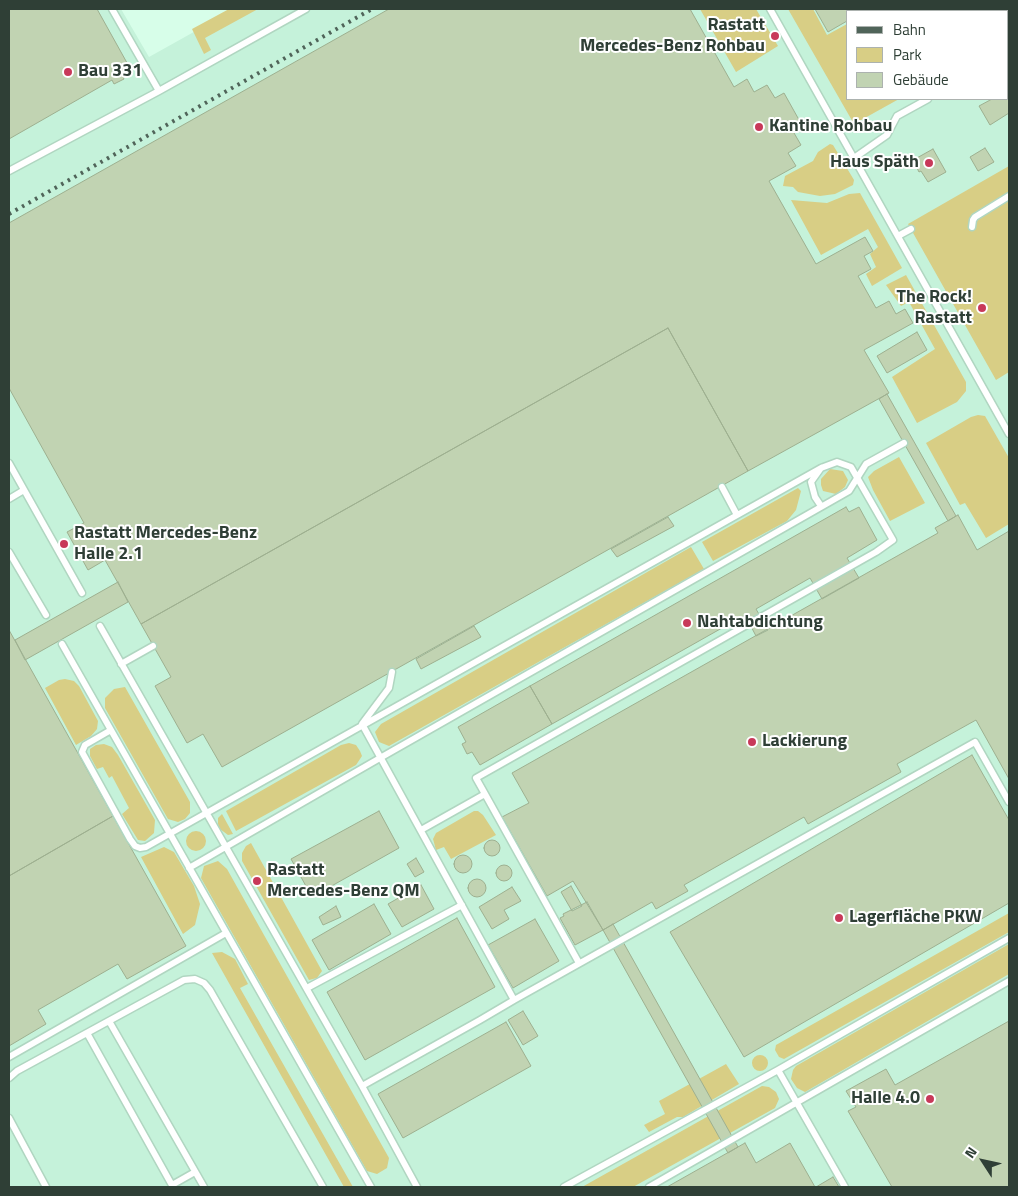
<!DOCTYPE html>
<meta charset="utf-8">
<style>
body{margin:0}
#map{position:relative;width:1018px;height:1196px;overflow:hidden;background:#d7fee9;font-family:"Titillium Web",sans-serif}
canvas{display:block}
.frame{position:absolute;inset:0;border:10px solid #2f3f36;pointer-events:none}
.legend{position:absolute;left:846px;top:10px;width:162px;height:90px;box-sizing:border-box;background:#fff;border:1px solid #acb2af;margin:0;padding:6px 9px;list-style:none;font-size:15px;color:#2f3f36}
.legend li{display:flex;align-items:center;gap:10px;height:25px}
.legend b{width:25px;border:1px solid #acb2af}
.north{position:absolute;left:958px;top:1136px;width:50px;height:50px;-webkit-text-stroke:4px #fff;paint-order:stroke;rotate:305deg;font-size:14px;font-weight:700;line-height:20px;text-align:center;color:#2f3f36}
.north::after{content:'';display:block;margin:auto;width:18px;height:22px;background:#2f3f36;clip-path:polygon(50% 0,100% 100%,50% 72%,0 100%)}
</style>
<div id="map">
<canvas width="1018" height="1196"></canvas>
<div class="frame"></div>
<ul class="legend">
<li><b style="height:6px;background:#506459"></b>Bahn</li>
<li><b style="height:14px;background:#d8ce85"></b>Park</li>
<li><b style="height:14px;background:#c1d3b2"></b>Gebäude</li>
</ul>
<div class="north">N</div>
</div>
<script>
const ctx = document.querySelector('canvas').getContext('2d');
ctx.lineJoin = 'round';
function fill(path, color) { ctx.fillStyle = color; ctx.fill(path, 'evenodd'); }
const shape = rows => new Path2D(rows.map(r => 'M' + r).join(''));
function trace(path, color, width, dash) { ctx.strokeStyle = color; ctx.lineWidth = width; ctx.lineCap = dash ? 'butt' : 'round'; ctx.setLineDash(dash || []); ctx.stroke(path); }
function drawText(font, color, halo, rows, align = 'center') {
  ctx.font = font + ' "Titillium Web",sans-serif'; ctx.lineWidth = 4; ctx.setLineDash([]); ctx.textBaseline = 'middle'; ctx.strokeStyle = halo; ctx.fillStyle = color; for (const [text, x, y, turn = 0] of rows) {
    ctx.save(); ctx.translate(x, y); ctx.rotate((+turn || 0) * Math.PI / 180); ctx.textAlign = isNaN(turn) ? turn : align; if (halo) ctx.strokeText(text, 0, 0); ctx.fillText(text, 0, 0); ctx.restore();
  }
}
fill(shape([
 [9,9,121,9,149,57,235,9,1009,9,1009,1187,9,1187],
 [847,11,1007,11,1007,99,847,99]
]), '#c5f2da');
fill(shape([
 [229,9,258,9,205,38,211,50,204,54,192,29],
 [700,9,756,9,778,46,736,72],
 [788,9,813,9,827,35,847,24,847,99,899,99,854,124],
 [873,9,990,9,991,11,869,11],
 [830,144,833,145,854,180,853,185,835,194,820,196,798,192,793,187,783,186,785,176,813,161,818,152],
 [1009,166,1009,372,996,380,908,224],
 [860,193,902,268,872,286,866,274,876,267,870,254,878,247,868,229,821,255,791,200,827,203,849,194],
 [906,275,966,382,966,391,957,402,917,423,892,377,935,349,909,302,901,306,886,285],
 [978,415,985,416,1009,458,1009,524,986,538,965,503,960,505,926,443,971,417],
 [899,457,925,503,890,521,873,490,868,477,874,471],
 [830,469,843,471,848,480,845,487,836,494,823,491,821,485,821,479],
 [798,488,801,491,796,510,787,521,713,561,702,542],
 [691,547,704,569,389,746,379,742,375,732,381,724],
 [65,679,74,681,79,686,98,721,97,729,91,736,76,745,45,688,59,680],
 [125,687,190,802,190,813,185,819,178,822,168,819,105,708,105,698,114,689],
 [349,743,356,745,360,751,362,756,356,765,236,831,226,811,341,745],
 [104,744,112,747,118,755,155,820,154,833,145,841,138,840,122,814,129,808,112,776,109,778,103,767,97,769,90,756,90,749,96,745],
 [474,811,478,811,483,815,496,835,451,859,444,847,436,850,433,839,436,833],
 [222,814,233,834,228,835,220,829,218,824,218,818],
 '186 841a10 10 0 1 1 20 0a10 10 0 1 1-20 0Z',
 [251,843,322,971,317,978,309,980,242,861,242,853,246,846],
 [164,847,174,852,194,886,200,904,195,925,183,934,141,857],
 [218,861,227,869,389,1158,387,1168,377,1174,367,1171,201,878,204,866],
 [1009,913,1009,932,784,1059,779,1057,775,1050,776,1045],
 [1009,944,1009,974,805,1092,797,1088,791,1079,793,1070,796,1066],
 [222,952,235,959,248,984,240,988,353,1187,344,1187,212,953],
 '752 1063a8 8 0 1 1 16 0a8 8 0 1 1-16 0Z',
 [726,1064,739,1084,683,1117,677,1117,649,1132,644,1125,665,1114,659,1101],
 [762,1086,769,1087,776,1092,779,1099,775,1108,633,1187,582,1187]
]), '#d8ce85');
const building = shape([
 [9,9,97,9,131,70,122,75,124,79,114,84,112,80,9,139,9,9],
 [389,9,690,9,734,87,747,79,754,92,767,85,775,98,784,93,803,127,794,133,801,145,788,153,796,166,769,181,816,264,865,237,873,251,864,256,871,269,858,276,876,308,889,301,896,314,905,309,913,323,864,350,889,393,748,471,668,328,141,624,105,560,88,570,67,532,84,523,9,388,9,223,389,9],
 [815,9,869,9,864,11,847,11,847,21,828,32,815,9],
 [1009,88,1009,113,990,125,979,106,992,99,1007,99,1007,90,1009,88],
 [985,148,994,162,978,171,970,157,985,148],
 [933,149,946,172,928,182,921,171,919,172,917,168,919,167,915,159,933,149],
 [668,328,748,471,222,767,203,734,187,743,155,686,171,677,141,624,668,328],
 [917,332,927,350,887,373,877,356,917,332],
 [887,394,956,516,948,521,879,399,887,394],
 [846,507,849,512,859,507,877,540,847,558,859,578,822,599,810,578,756,609,768,630,756,636,745,615,552,724,530,686,846,507],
 [958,515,977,550,1009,531,1009,779,976,720,897,764,901,772,808,824,804,817,684,885,688,891,656,909,652,902,603,930,573,881,547,896,502,817,529,803,512,773,938,533,935,528,958,515],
 [668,517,674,526,617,557,611,549,668,517],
 [118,582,128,602,25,660,15,640,118,582],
 [474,626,481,637,421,669,416,659,474,626],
 [9,630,113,816,9,876,9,630],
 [530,686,552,724,480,765,472,752,467,754,462,744,466,742,458,727,530,686],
 [972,755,1009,820,1009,903,744,1057,670,932,972,755],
 [379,811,399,848,312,897,291,859,379,811],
 [113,816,186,946,127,979,118,964,38,1010,46,1024,9,1046,9,876,113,816],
 '484 848a8 8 0 1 1 16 0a8 8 0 1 1-16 0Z',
 '454 864a9 9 0 1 1 18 0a9 9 0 1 1-18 0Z',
 [416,858,424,872,415,877,407,864,416,858],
 '496 873a8 8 0 1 1 16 0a8 8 0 1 1-16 0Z',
 '468 888a9 9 0 1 1 18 0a9 9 0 1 1-18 0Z',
 [421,885,434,909,402,927,388,904,421,885],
 [571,886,582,906,572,911,561,892,571,886],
 [512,887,521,901,504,910,509,919,492,929,479,907,512,887],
 [587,902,603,930,575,945,560,918,564,916,563,914,587,902],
 [374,904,391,934,329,970,312,940,374,904],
 [336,906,341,917,323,925,319,917,336,906],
 [457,918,495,987,365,1060,327,992,457,918],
 [535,919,559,961,513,988,488,945,535,919],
 [613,924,738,1147,728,1153,603,930,613,924],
 [523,1011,538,1036,523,1045,508,1020,523,1011],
 [1009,1021,1009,1187,892,1187,848,1111,856,1107,846,1091,886,1069,895,1085,1009,1021],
 [506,1022,531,1066,403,1138,378,1094,506,1022],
 [745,1143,756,1163,790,1143,815,1187,667,1187,745,1143],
 [833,1177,839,1187,816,1187,833,1177]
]);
fill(building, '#c1d3b2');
trace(building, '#9eb090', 1);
const lane = shape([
 [112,9,159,91],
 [770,9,1009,434],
 [997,9,999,11],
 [1007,26,1009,30],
 [1007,54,1009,53],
 [854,158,887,135,897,116,928,99],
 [9,171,159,91,306,9],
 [972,227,973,220,975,217,1009,196],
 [898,236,911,229],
 [9,463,82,593],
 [722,487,737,515],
 [9,499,24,490],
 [9,552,46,615],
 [100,626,362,1086,417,1187],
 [62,644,371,1187],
 [121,664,153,646],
 [111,730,85,745,82,752,130,839,135,846,140,848,146,847,821,468],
 [485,794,579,963],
 [421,830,485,794,476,778,876,552,893,540,851,467,837,462,821,468,811,482,815,497,821,506],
 [189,868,380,758,849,491,866,464,904,443],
 [307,988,462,905],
 [514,1000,975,742,1009,802],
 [109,1021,204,1187],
 [87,1033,173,1187],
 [9,1057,226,933],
 [778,1070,845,1187],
 [9,1078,17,1071,184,980,195,979,204,983,210,990,323,1187],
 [362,1086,480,1020,514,1000,362,724,389,688,392,672],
 [9,1118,46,1187],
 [172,1185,195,1172],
 [564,1187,778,1070,1009,938],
 [649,1187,1009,981]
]);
trace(lane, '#b0d6c1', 9);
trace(lane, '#fff', 6);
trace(shape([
 [9,214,372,9]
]), '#506459', 4, [2.5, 5]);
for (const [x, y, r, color] of [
 [775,36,5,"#c83959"],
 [68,72,5,"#c83959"],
 [759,127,5,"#c83959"],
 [929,163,5,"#c83959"],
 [982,308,5,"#c83959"],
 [64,544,5,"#c83959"],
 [687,623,5,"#c83959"],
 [752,742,5,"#c83959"],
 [257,881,5,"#c83959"],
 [839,918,5,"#c83959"],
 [930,1099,5,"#c83959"]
]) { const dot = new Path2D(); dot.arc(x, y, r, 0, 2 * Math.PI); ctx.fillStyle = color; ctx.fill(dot); trace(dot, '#fff', 2); }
drawText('bold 18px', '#2f3f36', '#fff', [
 ["Rastatt",765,26,"right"],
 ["Mercedes-Benz Rohbau",765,47,"right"],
 ["Bau 331",78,72],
 ["Kantine Rohbau",769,127],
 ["Haus Späth",919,163,"right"],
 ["The Rock!",972,298,"right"],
 ["Rastatt",972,319,"right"],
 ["Rastatt Mercedes-Benz",74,534],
 ["Halle 2.1",74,555],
 ["Nahtabdichtung",697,623],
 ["Lackierung",762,742],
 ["Rastatt",267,871],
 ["Mercedes-Benz QM",267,892],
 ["Lagerfläche PKW",849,918],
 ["Halle 4.0",920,1099,"right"]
], 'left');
</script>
